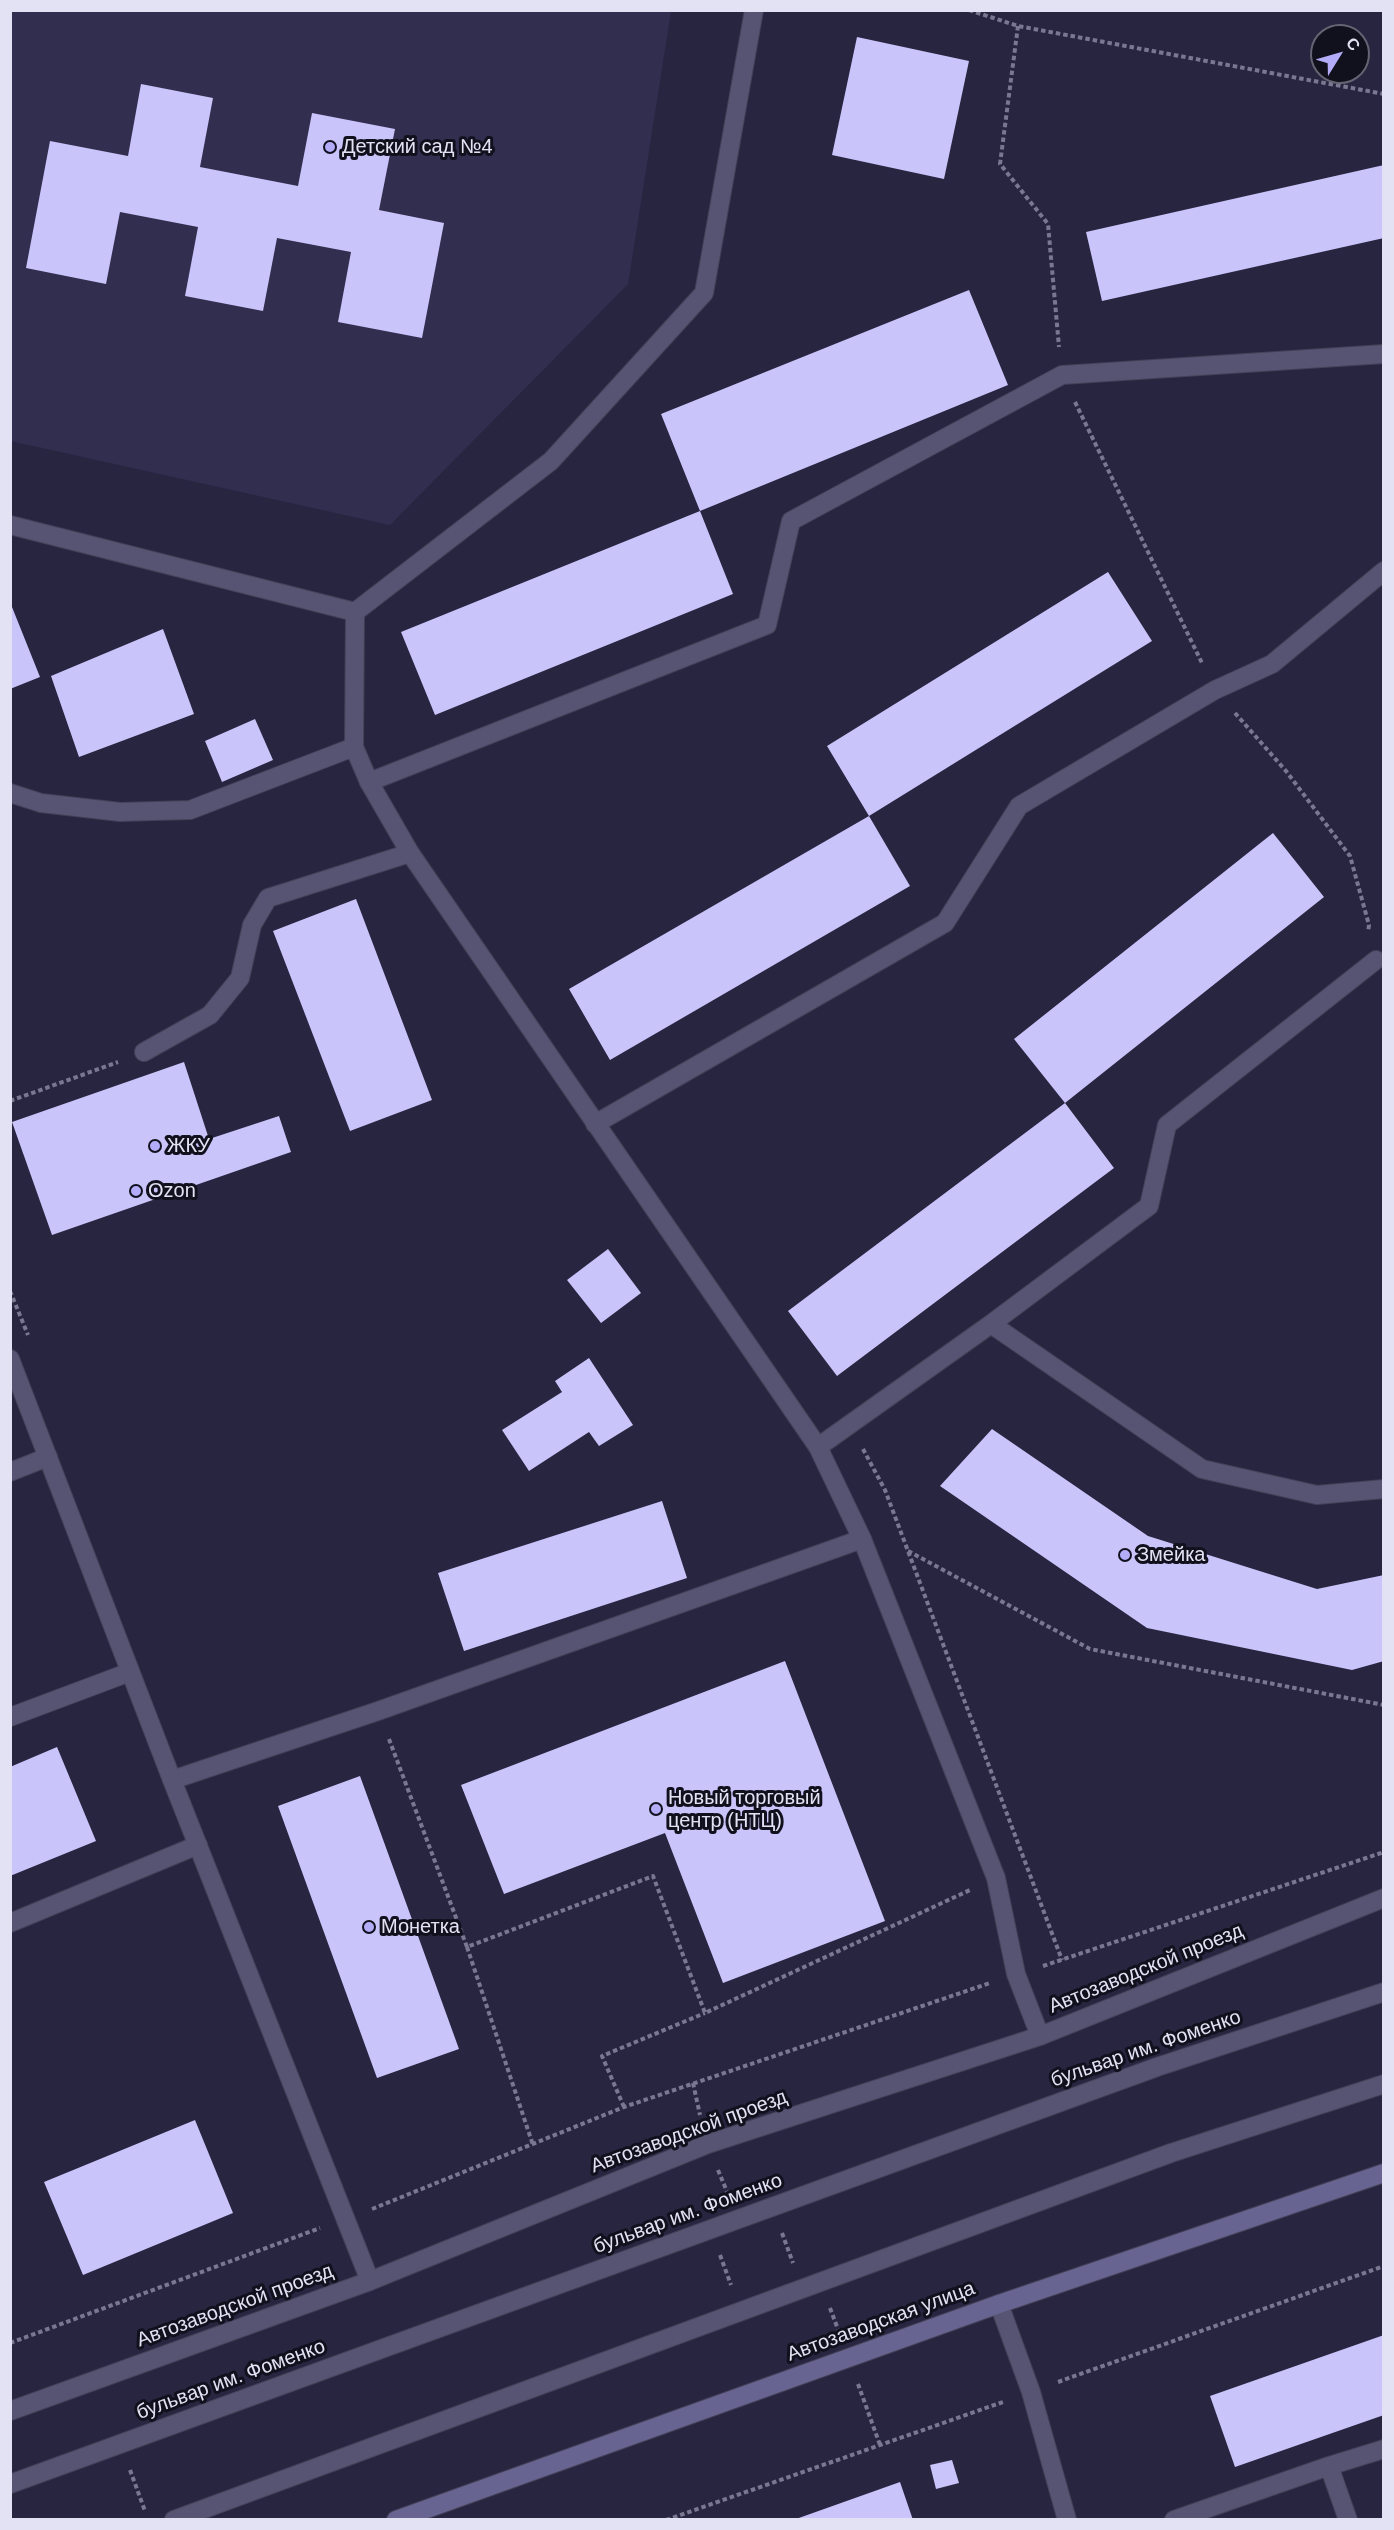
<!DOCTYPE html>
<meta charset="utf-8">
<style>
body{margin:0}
#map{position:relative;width:1394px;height:2530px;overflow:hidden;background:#282541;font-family:Helvetica,sans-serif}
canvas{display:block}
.frame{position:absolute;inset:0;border:12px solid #e3e2f4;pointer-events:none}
.north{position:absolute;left:1310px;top:24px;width:60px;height:60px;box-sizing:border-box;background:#11101d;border:2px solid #656473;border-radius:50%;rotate:53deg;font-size:16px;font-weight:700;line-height:24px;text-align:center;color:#e3e2f4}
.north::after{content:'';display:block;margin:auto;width:21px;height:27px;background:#b3acf9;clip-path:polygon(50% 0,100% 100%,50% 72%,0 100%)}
</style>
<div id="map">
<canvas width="1394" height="2530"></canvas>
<div class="frame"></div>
<div class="north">С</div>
</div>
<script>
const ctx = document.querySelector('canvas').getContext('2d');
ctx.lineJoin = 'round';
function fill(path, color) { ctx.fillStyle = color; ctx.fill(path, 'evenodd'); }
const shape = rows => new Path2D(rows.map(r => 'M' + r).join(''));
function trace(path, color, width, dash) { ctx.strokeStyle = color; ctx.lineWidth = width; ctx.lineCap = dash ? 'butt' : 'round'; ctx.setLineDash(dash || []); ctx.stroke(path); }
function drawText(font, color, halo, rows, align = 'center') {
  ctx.font = font + ' Helvetica,sans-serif'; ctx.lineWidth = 6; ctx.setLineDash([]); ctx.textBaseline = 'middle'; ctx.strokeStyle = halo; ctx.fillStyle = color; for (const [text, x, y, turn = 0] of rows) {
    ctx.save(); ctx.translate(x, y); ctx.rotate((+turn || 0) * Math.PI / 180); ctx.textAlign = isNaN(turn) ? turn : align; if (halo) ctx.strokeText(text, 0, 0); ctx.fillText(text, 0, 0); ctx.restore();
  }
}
fill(shape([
 [11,11,671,11,628,284,390,525,11,441]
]), '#322e50');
fill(shape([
 [857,37,969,61,944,179,832,155],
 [141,84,213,98,200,167,298,186,312,113,395,129,379,210,444,223,422,338,338,322,351,252,277,238,263,311,185,296,198,227,120,212,106,284,26,268,50,141,128,156],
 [1384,165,1384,238,1102,301,1086,232],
 [969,290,1008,385,700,511,661,414],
 [700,511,733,594,435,715,401,632],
 [1108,572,1152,641,869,816,827,746],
 [10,602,40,677,10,689],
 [163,629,194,714,79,757,51,676],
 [255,719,273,760,222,782,205,741],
 [869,816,910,886,610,1060,569,989],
 [1273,833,1324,897,1065,1103,1014,1039],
 [356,899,432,1100,350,1131,273,931],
 [184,1062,209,1139,279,1116,291,1152,52,1235,12,1122],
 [1065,1103,1114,1168,837,1376,788,1311],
 [608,1249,641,1293,601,1323,567,1280],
 [589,1358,633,1425,599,1446,589,1432,529,1471,502,1430,562,1392,555,1381],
 [992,1429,1148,1536,1317,1589,1384,1575,1384,1661,1352,1670,1147,1628,940,1486],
 [662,1501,687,1578,464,1651,438,1573],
 [785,1661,885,1921,723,1983,665,1833,504,1894,461,1785],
 [57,1747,96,1841,10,1876,10,1767],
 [360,1776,459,2049,377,2078,278,1806],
 [195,2120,233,2213,83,2275,44,2182],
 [1384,2335,1384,2415,1235,2467,1210,2396],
 [952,2460,959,2483,936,2489,930,2465],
 [900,2482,913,2520,796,2520,796,2519]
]), '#c9c5fa');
const lane = shape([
 [10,525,355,612],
 [369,782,767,625,791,521,1062,375,1384,354],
 [10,793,41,803,120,812,190,810,354,747],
 [144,1052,210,1015,240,978,252,925,268,898,410,853],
 [595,1124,945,923,1019,806,1215,690,1272,664,1384,571],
 [991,1324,1149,1206,1167,1125,1376,960],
 [818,1447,991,1324,1202,1469,1317,1495,1384,1489],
 [10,1472,48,1457],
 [10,1717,130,1672],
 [172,1780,378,1711,862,1539],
 [10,1923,198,1845],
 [999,2304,1031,2392,1067,2520],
 [1329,2466,1384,2449],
 [1174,2520,1329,2466,1348,2520]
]);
const street = shape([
 [754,10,704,293,551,461,355,612,354,747,369,782,410,853,818,1447,862,1539,996,1878,1016,1974,1040,2036],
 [10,1359,172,1780,370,2281],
 [10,2411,370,2281,708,2144,1040,2036,1384,1898],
 [10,2484,1157,2067,1384,1992],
 [174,2520,1171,2153,1384,2084]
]);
const secondary = shape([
 [396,2520,999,2304,1384,2173]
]);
trace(lane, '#434157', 20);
trace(street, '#434157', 20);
trace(secondary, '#434157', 20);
trace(shape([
 [969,10,1018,26,1384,94],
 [1018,26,1000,164,1048,224,1059,347],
 [1075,402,1203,665],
 [1235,713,1286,771,1350,856,1369,925,1368,932],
 [10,1101,118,1062],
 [10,1291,28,1335],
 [863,1449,885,1490,1062,1960],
 [908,1551,1090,1649,1384,1705],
 [389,1739,467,1947,653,1876,705,2013,970,1890],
 [467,1947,533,2145],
 [1043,1966,1384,1852],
 [693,2083,700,2115],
 [624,2107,602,2056,705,2013],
 [718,2170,728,2194],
 [372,2209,624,2107,990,1983],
 [782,2233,793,2263],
 [720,2255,731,2285],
 [830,2308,839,2332],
 [10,2343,320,2228],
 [1058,2382,1384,2266],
 [858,2384,880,2445],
 [130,2470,145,2511],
 [666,2520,1003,2402]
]), '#7a7890', 4, [4.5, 3]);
trace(lane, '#565472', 18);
trace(street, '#565472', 18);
trace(secondary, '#686491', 18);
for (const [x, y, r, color] of [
 [330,147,6,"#b3acf9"],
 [155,1146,6,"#b3acf9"],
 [136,1191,6,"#b3acf9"],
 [1125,1555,6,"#b3acf9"],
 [656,1809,6,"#b3acf9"],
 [369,1927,6,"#b3acf9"]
]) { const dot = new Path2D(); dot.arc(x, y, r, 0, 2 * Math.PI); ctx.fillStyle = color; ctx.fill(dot); trace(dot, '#11101d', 2); }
drawText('20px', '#e3e2f4', '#11101d', [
 ["Детский сад №4",342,147],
 ["ЖКУ",167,1146],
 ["Ozon",148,1191],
 ["Змейка",1137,1555],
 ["Новый торговый",668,1798],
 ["центр (НТЦ)",668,1821],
 ["Монетка",381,1927]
], 'left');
drawText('20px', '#e3e2f4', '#11101d', [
 ["Автозаводской проезд",1146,1969,-22],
 ["бульвар им. Фоменко",1146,2049,-19],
 ["Автозаводской проезд",689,2132,-20],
 ["бульвар им. Фоменко",688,2214,-20],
 ["Автозаводской проезд",235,2306,-20],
 ["Автозаводская улица",881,2322,-20],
 ["бульвар им. Фоменко",231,2380,-20]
]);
</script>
